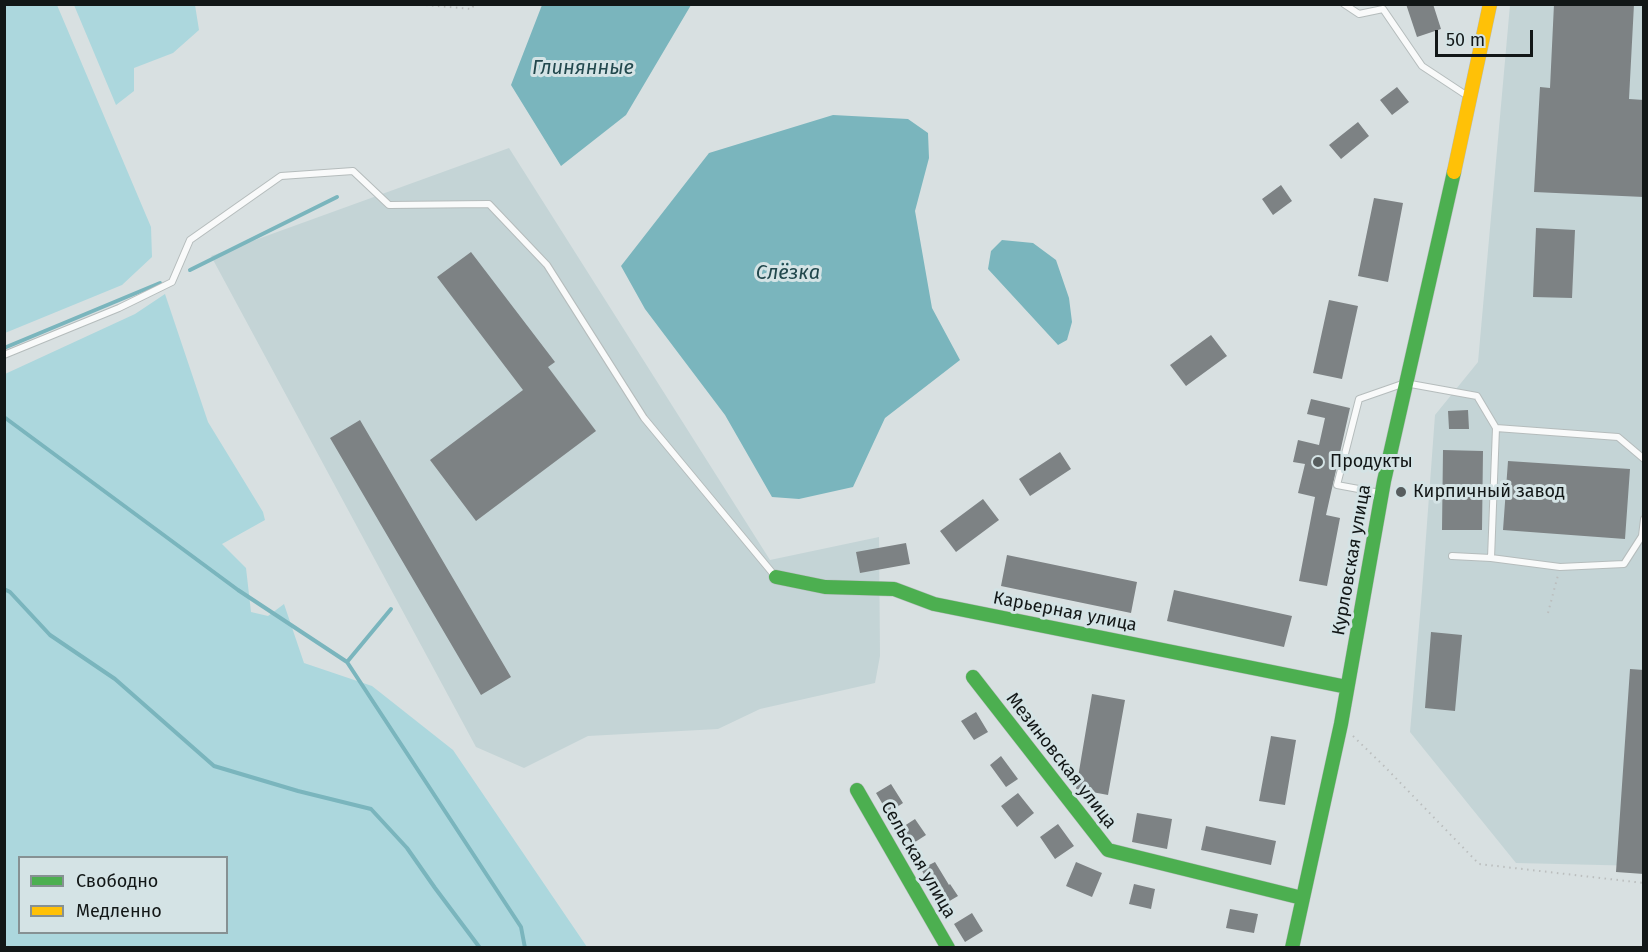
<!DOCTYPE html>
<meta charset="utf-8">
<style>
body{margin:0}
#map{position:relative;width:1648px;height:952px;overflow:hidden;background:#d8e0e1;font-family:"Fira Sans",sans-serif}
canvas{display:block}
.frame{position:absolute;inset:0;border:6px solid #121717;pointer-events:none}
.legend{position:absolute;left:18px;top:856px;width:210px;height:78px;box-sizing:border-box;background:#d4e3e5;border:2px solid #869193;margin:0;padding:8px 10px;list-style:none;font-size:18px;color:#121717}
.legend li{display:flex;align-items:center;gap:12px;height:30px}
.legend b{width:30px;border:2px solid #869193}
.scale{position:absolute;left:1435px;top:30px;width:98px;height:27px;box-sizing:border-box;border:3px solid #121717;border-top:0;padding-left:8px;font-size:18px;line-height:21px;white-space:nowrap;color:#121717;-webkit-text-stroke:4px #d4e3e5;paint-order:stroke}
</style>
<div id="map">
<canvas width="1648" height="952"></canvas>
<div class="frame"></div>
<ul class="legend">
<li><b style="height:8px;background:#4caf50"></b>Свободно</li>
<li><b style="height:8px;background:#ffc107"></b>Медленно</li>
</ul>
<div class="scale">50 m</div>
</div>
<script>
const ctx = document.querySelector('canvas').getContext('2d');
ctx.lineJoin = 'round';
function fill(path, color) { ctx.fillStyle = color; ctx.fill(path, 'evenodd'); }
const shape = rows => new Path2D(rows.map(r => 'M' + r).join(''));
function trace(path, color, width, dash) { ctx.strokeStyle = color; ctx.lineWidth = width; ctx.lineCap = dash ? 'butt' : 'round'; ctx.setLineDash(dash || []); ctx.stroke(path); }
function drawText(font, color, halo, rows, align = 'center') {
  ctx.font = font + ' "Fira Sans",sans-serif'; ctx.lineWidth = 6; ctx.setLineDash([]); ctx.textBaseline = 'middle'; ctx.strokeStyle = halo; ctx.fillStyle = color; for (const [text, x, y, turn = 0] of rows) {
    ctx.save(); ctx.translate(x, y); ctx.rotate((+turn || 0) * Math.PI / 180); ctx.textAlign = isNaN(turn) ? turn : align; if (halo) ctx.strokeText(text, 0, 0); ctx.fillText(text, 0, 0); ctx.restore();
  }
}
fill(shape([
 [1510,5,1643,5,1643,866,1516,863,1410,732,1422,591,1435,415,1478,362],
 [509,148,770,560,879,537,880,656,875,683,760,709,718,729,588,736,524,768,476,747,211,256]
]), '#c4d4d6');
fill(shape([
 [5,4,57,5,151,227,152,257,122,285,5,333],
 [74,5,195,5,199,30,173,53,134,68,134,91,116,105],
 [165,294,208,422,263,512,265,520,222,544,246,568,251,612,268,616,284,604,304,663,372,686,453,750,587,947,5,947,5,374,135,314],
 [20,858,226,858,226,932,20,932]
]), '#acd7dd');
fill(shape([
 [542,5,691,5,626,115,561,166,511,85],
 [833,115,908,119,928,133,929,158,915,211,932,308,960,360,885,418,853,487,799,499,772,497,725,415,645,309,621,266,709,153],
 [1002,240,1033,243,1056,260,1069,298,1072,322,1067,340,1058,345,988,269,991,251]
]), '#7ab5bd');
trace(shape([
 [190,270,337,197],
 [4,348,160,283],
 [4,417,238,590,347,662,521,927,525,948],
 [4,589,10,592,50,635,115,679,214,766,298,791,371,809,407,848,435,888,480,948],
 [347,662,391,609]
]), '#7ab5bd', 4);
fill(shape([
 [1406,4,1433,4,1441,29,1417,37],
 [1554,4,1634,4,1629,99,1644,100,1644,197,1534,192,1540,87,1550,88],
 [1397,87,1409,102,1392,115,1380,100],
 [1358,122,1369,136,1341,159,1329,145],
 [1281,185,1292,201,1273,215,1262,199],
 [1374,198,1403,203,1388,282,1358,276],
 [1536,228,1575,230,1572,298,1533,297],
 [471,252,555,362,548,367,596,431,476,521,430,460,523,390,437,277],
 [1329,300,1358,306,1342,379,1313,373],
 [1211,335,1227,356,1186,386,1170,365],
 [1311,399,1350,408,1326,515,1340,518,1327,586,1299,581,1315,497,1298,493,1305,464,1293,462,1298,440,1319,445,1325,418,1307,414],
 [1468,410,1469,429,1449,429,1448,411],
 [360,420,511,677,481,695,330,438],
 [1443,450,1483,451,1482,530,1442,530],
 [1060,452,1071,469,1030,496,1019,479],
 [1508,461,1630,469,1625,539,1503,530],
 [983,499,999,520,956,552,940,531],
 [906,543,910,564,860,573,856,552],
 [1007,555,1137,582,1131,613,1001,586],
 [1174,590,1292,616,1284,647,1167,621],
 [1431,632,1462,635,1455,711,1425,708],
 [1630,669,1644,670,1644,874,1616,872],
 [1092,694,1125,700,1108,795,1076,789],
 [976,712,988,732,974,740,961,721],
 [1271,736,1296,740,1285,805,1259,801],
 [1001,756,1018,779,1006,787,990,765],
 [891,784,903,803,888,813,876,793],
 [1018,793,1034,813,1017,827,1001,806],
 [1137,813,1172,819,1167,849,1132,842],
 [915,819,926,835,909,846,898,830],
 [1058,824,1074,846,1055,859,1040,837],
 [1206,826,1276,841,1271,865,1201,850],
 [935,862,949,885,950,884,958,896,941,906,921,869],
 [1076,862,1102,873,1092,897,1066,886],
 [1134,884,1155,889,1151,909,1129,904],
 [1230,909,1258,914,1254,933,1226,928],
 [972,913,983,931,965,942,954,924]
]), '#7d8284');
const lane = shape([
 [1344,4,1359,14,1383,9,1422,66,1469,97],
 [4,355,119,308,172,282,190,240,281,176,353,171,389,205,489,204,547,265,644,418,775,576],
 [1496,428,1618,437,1644,459],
 [1380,493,1337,485,1359,399,1405,383,1477,396,1496,428,1491,558,1560,567,1624,564,1642,536,1644,519],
 [1452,556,1491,558]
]);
const fast = shape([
 [776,577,825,587,894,589,934,604,1347,687],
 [973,677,1108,850,1302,898],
 [857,790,948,948],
 [1292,948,1341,724,1384,481,1454,172]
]);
const slow = shape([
 [1454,172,1490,4]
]);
trace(lane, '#b5bcbc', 8);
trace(fast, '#b5bcbc', 15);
trace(slow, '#b5bcbc', 15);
trace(shape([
 [414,4,472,9,474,4],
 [1548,613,1558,575],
 [1353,736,1385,767,1479,864,1644,883]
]), '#bbbebe', 2, [1.5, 4.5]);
trace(lane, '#f9fafa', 6);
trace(fast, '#4caf50', 14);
trace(slow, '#ffc107', 14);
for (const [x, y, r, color] of [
 [1318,462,6,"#575d5e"],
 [1401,492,6,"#575d5e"]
]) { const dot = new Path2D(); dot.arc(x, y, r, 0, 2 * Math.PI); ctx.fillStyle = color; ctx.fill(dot); trace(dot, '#d4e3e5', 2); }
drawText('18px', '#121717', '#d4e3e5', [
 ["Продукты",1330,462],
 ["Кирпичный завод",1413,492]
], 'left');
drawText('18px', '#121717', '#d4e3e5', [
 ["Курловская улица",1352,560,-80],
 ["Карьерная улица",1065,612,11],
 ["Мезиновская улица",1061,761,52],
 ["Сельская улица",918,860,60]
]);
drawText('italic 20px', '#22484d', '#d4e3e5', [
 ["Глинянные",583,68],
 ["Слёзка",788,273]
]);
</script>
